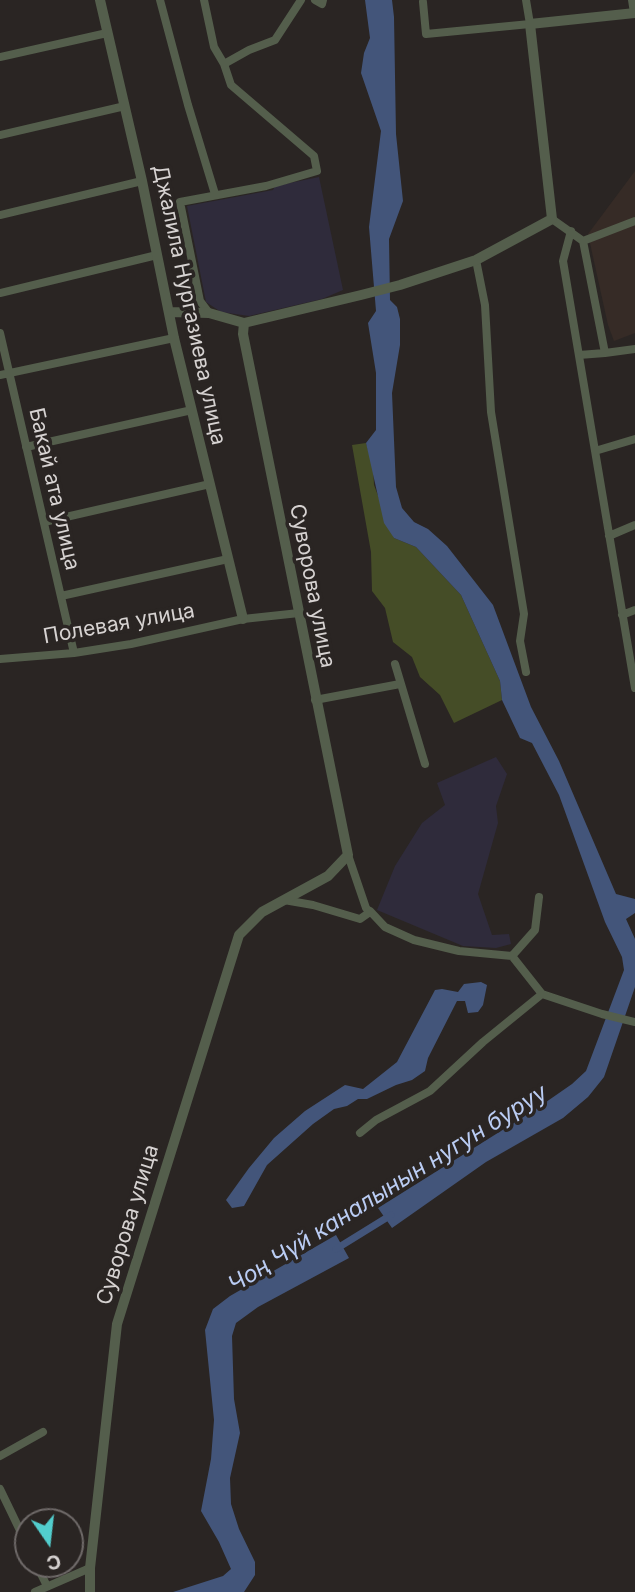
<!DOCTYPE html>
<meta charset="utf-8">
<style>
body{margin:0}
#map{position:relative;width:635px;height:1592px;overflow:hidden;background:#2a2523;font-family:Inter,sans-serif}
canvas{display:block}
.north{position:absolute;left:14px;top:1508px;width:70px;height:70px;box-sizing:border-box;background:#2a2523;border:2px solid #6f6a69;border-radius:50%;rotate:166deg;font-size:19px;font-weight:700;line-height:28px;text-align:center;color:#d6d2d1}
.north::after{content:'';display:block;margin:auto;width:24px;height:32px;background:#52cdcd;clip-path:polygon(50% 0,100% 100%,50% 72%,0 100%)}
</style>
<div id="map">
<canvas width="635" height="1592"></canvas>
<div class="north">С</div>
</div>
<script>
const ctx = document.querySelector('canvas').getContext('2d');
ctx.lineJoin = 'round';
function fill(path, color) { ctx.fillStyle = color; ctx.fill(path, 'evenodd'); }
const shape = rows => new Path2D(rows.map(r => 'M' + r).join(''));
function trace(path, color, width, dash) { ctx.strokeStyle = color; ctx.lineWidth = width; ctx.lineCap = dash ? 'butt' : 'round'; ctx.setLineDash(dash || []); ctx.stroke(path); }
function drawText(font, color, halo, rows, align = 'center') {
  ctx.font = font + ' Inter,sans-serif'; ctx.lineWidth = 7; ctx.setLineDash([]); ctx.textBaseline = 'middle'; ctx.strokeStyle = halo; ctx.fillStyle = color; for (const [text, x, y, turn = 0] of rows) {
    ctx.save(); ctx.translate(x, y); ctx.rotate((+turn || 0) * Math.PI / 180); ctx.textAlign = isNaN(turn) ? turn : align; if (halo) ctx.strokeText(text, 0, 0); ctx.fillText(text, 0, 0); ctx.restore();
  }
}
fill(shape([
 [319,177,343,290,322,299,249,316,221,312,206,302,187,206,273,190,275,186],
 [496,757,507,774,496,806,498,823,478,894,492,935,509,934,511,944,496,948,463,946,377,910,395,866,422,823,445,805,437,783]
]), '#2f2b3b');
fill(shape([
 [635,171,635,333,614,341,608,325,588,234]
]), '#362b26');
fill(shape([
 [366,443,373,467,374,485,394,538,416,547,461,595,500,681,502,700,454,723,440,695,420,677,412,657,393,642,385,608,372,591,371,552,352,445]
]), '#454d27');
fill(shape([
 [365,0,392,0,394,17,396,134,403,201,389,239,390,300,397,307,400,319,400,345,392,393,396,487,402,508,414,522,428,529,447,546,493,605,531,707,559,761,616,894,635,899,635,913,626,919,635,939,635,987,604,1077,588,1097,563,1118,486,1162,392,1228,378,1208,536,1109,572,1084,586,1071,624,970,622,957,605,922,559,795,532,743,520,738,502,700,500,681,461,595,416,547,394,538,384,523,366,443,376,430,376,373,368,323,376,311,369,227,381,131,361,73,364,53,370,38],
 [481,982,487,985,483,1005,478,1012,468,1013,465,1001,457,1001,428,1058,425,1071,412,1080,396,1085,367,1099,358,1099,347,1106,334,1109,313,1124,267,1165,244,1206,232,1208,226,1200,249,1168,274,1138,305,1111,345,1085,363,1089,397,1062,435,990,442,989,458,992,464,984],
 [336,1235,349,1258,258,1307,236,1323,232,1336,234,1399,240,1433,230,1478,231,1504,239,1529,255,1562,255,1575,244,1592,173,1592,223,1576,231,1569,219,1542,201,1511,211,1459,214,1420,205,1330,213,1309,230,1296]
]), '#43557a');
trace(shape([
 [336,1249,391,1215]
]), '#43557a', 7);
trace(shape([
 [160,0,188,105,215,194],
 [204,0,214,47,224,64,231,85,314,156,317,171,266,186,180,202,200,301,209,313],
 [315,0,322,4,323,0],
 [632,0,634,13],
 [423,2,426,34,530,24,526,0],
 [0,57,107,33],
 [224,64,249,50,275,40,301,0],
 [0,135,125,106],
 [0,215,142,181],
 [552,219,583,241,605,353,635,349],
 [571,231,563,261,635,688],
 [583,241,635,221],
 [476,260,485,305,491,412,524,614,520,641,526,672],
 [0,293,157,255],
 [0,333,74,653],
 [579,355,605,353],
 [0,375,174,338],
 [26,447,192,410],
 [595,451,635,439],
 [44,522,210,484],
 [609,536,635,525],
 [61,596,228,559],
 [622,615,635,610],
 [0,659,74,653,131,644,243,619,299,613],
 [395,664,425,764],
 [315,700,400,684],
 [284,900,313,905,360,919,370,912,366,908,348,855],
 [370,911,385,927,414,940,459,951,512,956,542,994,602,1014,635,1022],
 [512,956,535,930,539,897],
 [360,1133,376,1120,430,1091,483,1042,542,994],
 [0,1456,43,1432],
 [0,1489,28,1547],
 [36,1564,47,1586],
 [35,1592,90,1568]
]), '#545e4c', 8);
trace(shape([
 [100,0,142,181,174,338,243,619],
 [169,312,209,313,244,323,361,295,400,285,476,260,552,219,530,24,635,13],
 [90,1592,90,1568,117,1324,239,935,262,912,328,876,348,855,243,334,244,323]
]), '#545e4c', 10);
drawText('21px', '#d6d2d1', '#2a2523', [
 ["Джалила Нургазиева улица",189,305,78],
 ["Бакай ата улица",54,489,77],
 ["Суворова улица",312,586,79],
 ["Полевая улица",119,624,-10],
 ["Суворова улица",128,1225,-73]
]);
drawText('italic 23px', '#baccf3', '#2a2523', [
 ["Чоң Чүй каналынын нугун буруу",388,1189,-32]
]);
</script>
